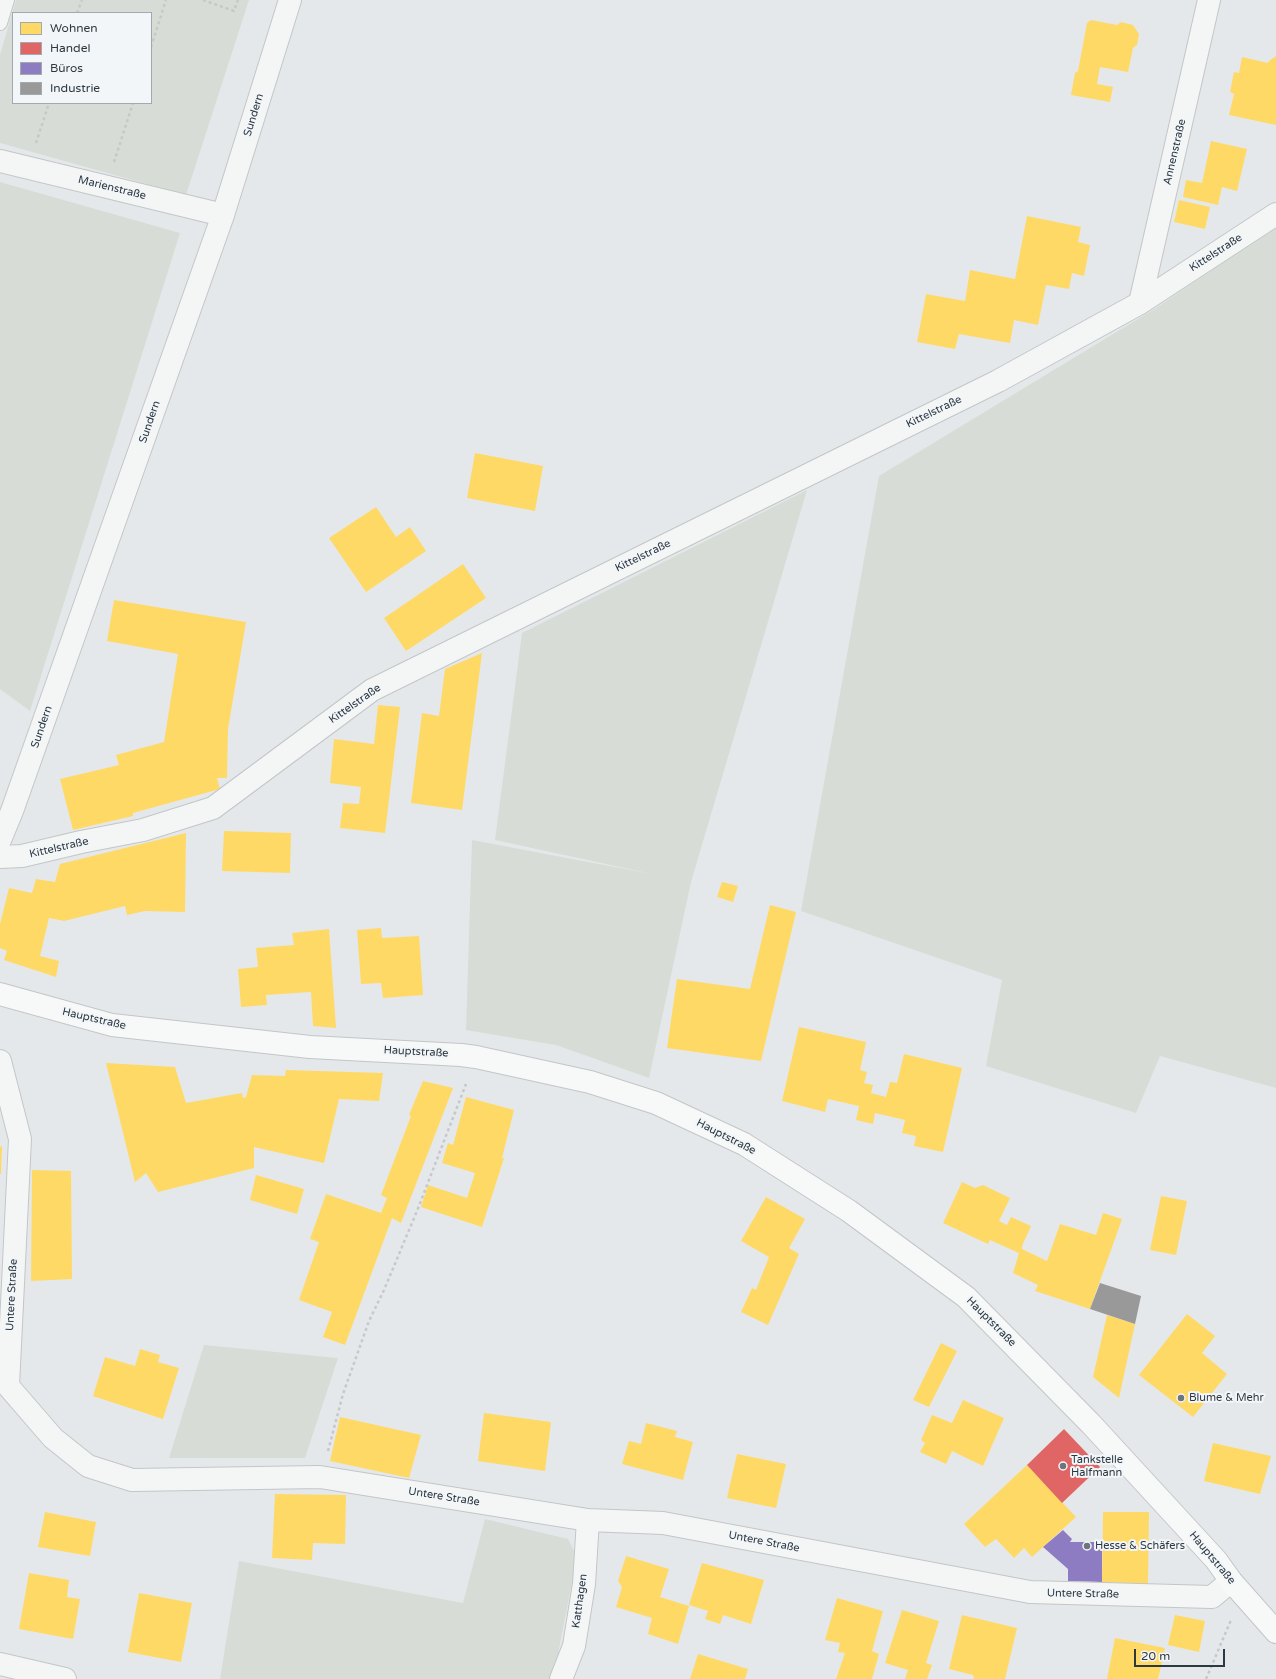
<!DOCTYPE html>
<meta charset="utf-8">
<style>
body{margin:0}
#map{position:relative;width:1276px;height:1679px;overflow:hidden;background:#e5e8ea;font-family:"Varela Round",sans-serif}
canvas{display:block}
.legend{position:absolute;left:12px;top:12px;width:140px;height:92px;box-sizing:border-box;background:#f3f6f8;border:1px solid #a3aaaf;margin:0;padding:5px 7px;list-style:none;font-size:12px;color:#2c3842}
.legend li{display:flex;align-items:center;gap:8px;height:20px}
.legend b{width:20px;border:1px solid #a3aaaf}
.scale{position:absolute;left:1134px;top:1649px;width:91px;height:18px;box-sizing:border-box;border:2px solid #2c3842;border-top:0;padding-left:5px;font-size:12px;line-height:14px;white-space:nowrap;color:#2c3842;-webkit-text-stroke:3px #f3f6f8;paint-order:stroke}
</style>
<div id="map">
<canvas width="1276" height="1679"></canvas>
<ul class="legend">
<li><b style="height:11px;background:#ffd966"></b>Wohnen</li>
<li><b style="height:11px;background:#e06666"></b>Handel</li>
<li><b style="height:11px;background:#8e7cc3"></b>Büros</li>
<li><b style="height:11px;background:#999"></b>Industrie</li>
</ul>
<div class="scale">20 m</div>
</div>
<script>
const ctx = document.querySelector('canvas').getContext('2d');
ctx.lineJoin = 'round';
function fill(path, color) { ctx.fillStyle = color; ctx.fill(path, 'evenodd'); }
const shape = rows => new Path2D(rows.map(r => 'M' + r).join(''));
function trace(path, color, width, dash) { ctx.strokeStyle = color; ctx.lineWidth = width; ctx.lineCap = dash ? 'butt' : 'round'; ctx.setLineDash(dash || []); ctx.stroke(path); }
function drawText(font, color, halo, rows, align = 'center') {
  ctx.font = font + ' "Varela Round",sans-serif'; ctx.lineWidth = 4; ctx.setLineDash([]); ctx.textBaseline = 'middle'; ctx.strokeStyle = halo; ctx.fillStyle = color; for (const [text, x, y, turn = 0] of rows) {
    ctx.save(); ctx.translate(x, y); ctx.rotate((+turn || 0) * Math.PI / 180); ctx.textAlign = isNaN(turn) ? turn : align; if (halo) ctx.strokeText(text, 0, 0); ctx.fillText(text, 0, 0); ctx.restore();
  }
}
fill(shape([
 [16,0,249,0,186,195,0,143,0,55],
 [13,13,151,13,151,103,13,103],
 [0,182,180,233,30,711,0,689],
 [1276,226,1276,1088,1160,1056,1136,1113,986,1066,1002,980,801,911,879,476,1156,308],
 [807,490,691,882,649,1078,556,1045,466,1030,472,840,652,874,495,840,522,633],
 [204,1345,338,1358,305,1458,169,1458],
 [485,1519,568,1539,577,1557,558,1654,549,1679,220,1679,239,1561,463,1603]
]), '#d7ddd6');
fill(shape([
 [1091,20,1117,25,1121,22,1133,25,1139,34,1137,45,1133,48,1128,72,1100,67,1097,84,1113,87,1110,102,1071,95,1075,73,1078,71,1087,23],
 [1276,56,1276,125,1229,115,1234,94,1230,92,1234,72,1239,73,1242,57,1268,63,1269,61],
 [1211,141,1247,149,1237,191,1222,187,1218,205,1183,197,1186,180,1202,183],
 [1179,200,1210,207,1205,229,1174,222],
 [1027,216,1081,227,1078,242,1090,245,1084,276,1072,273,1069,289,1046,285,1038,325,1014,320,1010,343,959,334,955,349,917,342,926,294,965,301,970,270,1015,279],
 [475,453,543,466,535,511,467,498],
 [376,507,396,537,410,527,426,551,366,592,329,538],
 [463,564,486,598,406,651,384,618],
 [114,600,246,622,228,729,227,778,217,778,220,789,133,813,133,816,73,830,60,779,119,765,116,755,164,742,178,654,107,641],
 [482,653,462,810,411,803,422,713,439,716,445,669],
 [378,705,400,707,385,833,340,828,343,803,359,804,361,787,330,783,334,739,374,744],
 [224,831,291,833,290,873,222,871],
 [186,833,185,912,145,911,127,915,125,906,64,921,49,918,40,956,59,961,56,977,4,960,7,951,0,948,0,924,9,888,32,893,36,879,55,882,60,864],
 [722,882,738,886,733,902,717,897],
 [770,905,796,912,761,1061,667,1048,677,979,750,989],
 [381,928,382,938,419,936,423,995,383,998,381,983,361,984,357,930],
 [329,929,336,1028,313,1026,311,992,266,995,267,1005,241,1007,238,969,258,967,256,948,294,945,292,933],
 [799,1027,866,1042,860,1070,867,1072,864,1083,873,1085,871,1093,886,1097,890,1082,897,1083,904,1054,962,1068,943,1152,914,1146,916,1136,902,1133,905,1120,875,1113,873,1124,856,1120,859,1106,828,1099,825,1112,782,1101],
 [106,1063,175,1067,186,1103,242,1093,243,1098,246,1097,252,1075,285,1076,286,1070,383,1073,379,1101,339,1099,324,1163,254,1147,254,1168,158,1192,146,1173,135,1182],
 [423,1081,453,1088,401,1223,392,1218,345,1345,323,1337,332,1312,299,1300,319,1242,310,1239,326,1194,381,1213,387,1198,381,1195,411,1116,409,1115],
 [466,1097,514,1110,502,1158,504,1158,482,1227,421,1207,428,1185,467,1198,475,1173,442,1163,448,1143,453,1145],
 [2,1146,1,1174,0,1174,0,1147],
 [32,1170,71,1171,72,1279,31,1281],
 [256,1175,304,1189,297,1214,250,1200],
 [962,1182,975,1188,983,1185,1010,1198,999,1221,1007,1225,1011,1217,1031,1226,1022,1246,1022,1249,1047,1261,1060,1224,1096,1235,1103,1213,1122,1219,1090,1309,1035,1291,1038,1285,1013,1273,1019,1253,990,1240,988,1244,943,1223],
 [1161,1196,1187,1201,1176,1255,1150,1250],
 [766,1197,805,1219,789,1248,799,1254,768,1325,741,1312,752,1288,756,1290,769,1257,741,1241],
 [1187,1314,1215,1336,1202,1353,1227,1374,1193,1417,1139,1375],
 [1107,1315,1135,1324,1119,1398,1093,1377],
 [941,1343,957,1351,929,1407,913,1400],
 [140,1349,160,1355,158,1362,179,1368,163,1419,93,1396,105,1357,135,1366],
 [963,1400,1004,1418,983,1466,952,1451,946,1464,920,1452,925,1443,921,1440,932,1415,952,1423],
 [484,1413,551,1422,545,1471,478,1461],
 [340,1417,421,1435,409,1478,330,1461],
 [646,1423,677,1431,675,1437,693,1442,683,1480,622,1464,629,1441,641,1444],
 [1213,1443,1271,1456,1260,1494,1204,1481],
 [737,1454,786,1464,776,1508,727,1498],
 [1027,1465,1076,1517,1032,1557,1024,1548,1014,1558,996,1539,985,1547,964,1524],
 [275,1494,346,1495,345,1544,313,1543,312,1560,272,1558],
 [45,1512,96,1522,90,1556,38,1547],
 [1103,1512,1149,1512,1148,1584,1102,1582],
 [626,1556,669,1569,660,1597,689,1606,678,1644,648,1634,652,1618,616,1607,622,1587,618,1581],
 [702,1563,764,1580,751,1624,723,1615,720,1624,705,1619,708,1611,689,1605],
 [29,1573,69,1580,67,1597,80,1599,73,1639,19,1629],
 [139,1593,192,1603,181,1662,128,1652],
 [837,1598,883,1611,872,1651,879,1654,872,1679,836,1679,845,1653,838,1652,840,1643,825,1640],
 [902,1610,939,1621,926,1663,932,1665,927,1679,905,1679,908,1670,885,1663],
 [962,1615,1017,1628,1005,1679,974,1679,973,1675,949,1669],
 [1175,1615,1205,1621,1199,1652,1168,1645],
 [1115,1638,1165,1648,1158,1679,1107,1679],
 [698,1654,748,1669,745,1679,690,1679]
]), '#ffd966');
fill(shape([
 [1064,1429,1100,1467,1062,1503,1027,1465]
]), '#e06666');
fill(shape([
 [1063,1530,1072,1539,1070,1542,1102,1542,1102,1582,1068,1581,1068,1569,1043,1547]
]), '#8e7cc3');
fill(shape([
 [1100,1283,1141,1296,1135,1324,1090,1309]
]), '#999');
const service = shape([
 [0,23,7,0]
]);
const minor = shape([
 [0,161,223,215],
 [1140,303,1209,0],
 [0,857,22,856,81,842,143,830,213,808,372,690,998,381,1140,303,1276,214],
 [0,1061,20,1139,8,1386,53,1438,88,1466,132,1480,320,1477,588,1520,663,1523,1030,1592,1212,1597,1231,1581],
 [0,1664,65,1679],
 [561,1679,574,1646,584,1584,588,1520]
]);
const tertiary = shape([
 [0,840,12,811,223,215,290,0]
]);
const secondary = shape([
 [0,994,112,1025,310,1047,461,1055,476,1057,590,1082,656,1103,744,1144,849,1211,966,1297,1091,1424,1216,1560,1231,1581,1276,1632]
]);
trace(service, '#c3c6c8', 16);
trace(minor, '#c3c6c8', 24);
trace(tertiary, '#c3c6c8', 24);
trace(secondary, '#c3c6c8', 24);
trace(shape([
 [203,0,234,11,238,0],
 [77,13,82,0],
 [151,47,166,0],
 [36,143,49,103],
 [114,162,133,103],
 [328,1451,343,1394,369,1321,384,1290,417,1211,466,1084],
 [1206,1679,1231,1620]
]), '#c6c8c9', 2.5, [3, 3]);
trace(service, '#f4f6f6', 14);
trace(minor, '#f4f6f6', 22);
trace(tertiary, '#f4f6f6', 22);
trace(secondary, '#f7f8f8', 22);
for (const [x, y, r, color] of [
 [1181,1398,4,"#6d767d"],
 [1063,1466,4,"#6d767d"],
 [1087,1546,4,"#6d767d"]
]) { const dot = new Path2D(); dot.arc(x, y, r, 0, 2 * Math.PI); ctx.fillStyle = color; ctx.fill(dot); trace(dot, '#f3f6f8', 1.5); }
drawText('11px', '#2c3842', '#f3f6f8', [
 ["Sundern",254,115,-73],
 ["Annenstraße",1175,152,-77],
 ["Marienstraße",112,188,14],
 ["Kittelstraße",1216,253,-33],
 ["Kittelstraße",934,412,-26],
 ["Sundern",150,422,-71],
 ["Kittelstraße",643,556,-26],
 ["Kittelstraße",355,704,-35],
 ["Sundern",42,727,-71],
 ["Kittelstraße",59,848,-13],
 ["Hauptstraße",94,1019,13],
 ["Hauptstraße",416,1052,3],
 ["Hauptstraße",726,1137,27],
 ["Untere Straße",12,1295,-87],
 ["Hauptstraße",991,1322,45],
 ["Untere Straße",444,1497,9],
 ["Untere Straße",764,1542,11],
 ["Hauptstraße",1212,1558,50],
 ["Untere Straße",1083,1594,1],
 ["Katthagen",580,1601,-82]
]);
drawText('11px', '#2c3842', '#f3f6f8', [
 ["Blume & Mehr",1189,1398],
 ["Tankstelle",1071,1460],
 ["Halfmann",1071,1473],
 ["Hesse & Schäfers",1095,1546]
], 'left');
</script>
